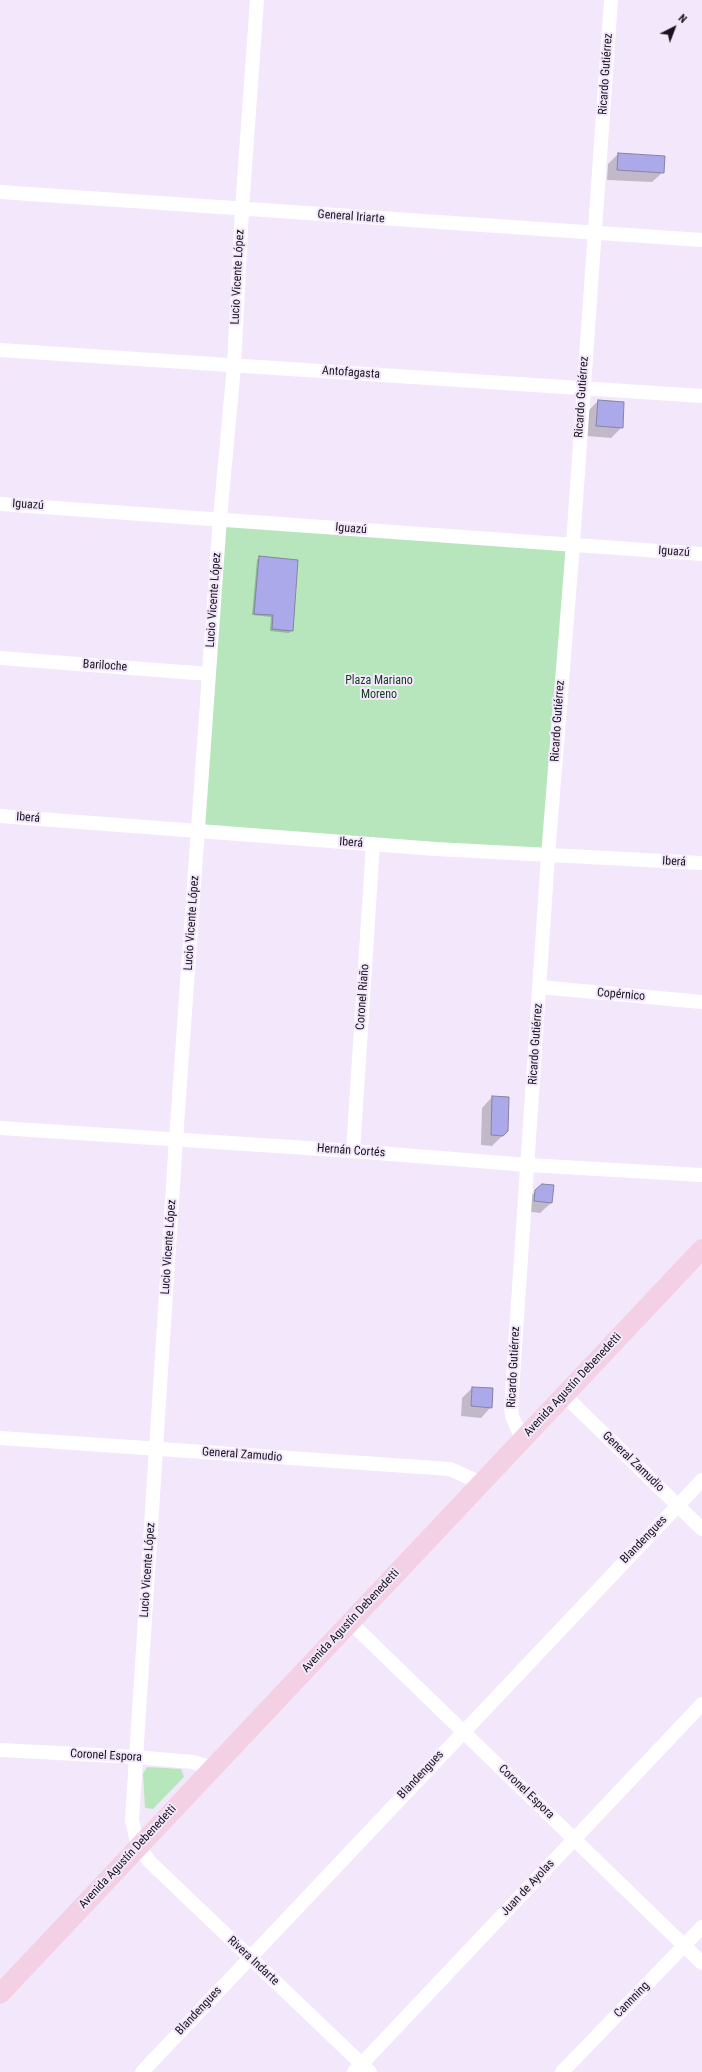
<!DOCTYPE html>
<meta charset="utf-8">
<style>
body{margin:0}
#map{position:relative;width:702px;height:2072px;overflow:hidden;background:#f3e8fb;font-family:"Roboto Condensed",sans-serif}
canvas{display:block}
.north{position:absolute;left:654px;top:8px;width:40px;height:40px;-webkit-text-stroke:3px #f3e8fb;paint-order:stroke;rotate:42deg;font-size:11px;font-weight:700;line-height:16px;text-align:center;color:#19131e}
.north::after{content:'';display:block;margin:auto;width:14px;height:18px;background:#19131e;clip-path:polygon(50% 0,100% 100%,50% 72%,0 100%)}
</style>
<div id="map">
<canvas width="702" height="2072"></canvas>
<div class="north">N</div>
</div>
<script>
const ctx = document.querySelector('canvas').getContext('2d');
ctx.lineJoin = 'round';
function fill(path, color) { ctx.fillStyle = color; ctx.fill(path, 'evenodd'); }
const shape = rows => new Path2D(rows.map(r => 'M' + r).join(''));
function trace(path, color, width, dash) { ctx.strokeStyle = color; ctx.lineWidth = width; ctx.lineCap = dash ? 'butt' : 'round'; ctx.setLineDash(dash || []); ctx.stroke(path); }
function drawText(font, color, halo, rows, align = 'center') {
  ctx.font = font + ' "Roboto Condensed",sans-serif'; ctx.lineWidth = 4; ctx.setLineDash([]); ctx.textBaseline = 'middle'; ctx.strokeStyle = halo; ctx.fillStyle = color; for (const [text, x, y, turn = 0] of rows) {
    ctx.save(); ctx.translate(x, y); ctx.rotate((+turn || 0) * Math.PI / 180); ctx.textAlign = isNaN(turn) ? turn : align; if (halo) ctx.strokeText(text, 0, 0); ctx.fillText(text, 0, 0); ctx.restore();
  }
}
fill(shape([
 [220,518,573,544,548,856,199,830],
 [147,1767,181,1769,184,1777,153,1809,145,1808,143,1774]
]), '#b7e6bd');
fill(shape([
 [618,154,663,172,652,182,607,180,608,164],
 [598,401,622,427,611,438,587,436,588,411],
 [259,558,292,630,289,633,270,631,271,617,252,615,257,560],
 [492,1097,507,1131,492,1146,481,1145,482,1108],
 [536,1191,551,1203,540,1213,524,1211,525,1201],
 [472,1388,491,1407,481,1418,461,1416,462,1398]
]), '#0003');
const building = shape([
 [618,153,665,156,664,173,617,170,618,153],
 [598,400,624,402,623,428,596,426,598,400],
 [259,556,298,560,293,631,272,629,273,615,254,614,259,556],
 [492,1096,509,1097,508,1131,503,1136,491,1135,492,1096],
 [542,1184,554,1185,552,1203,534,1201,535,1190,542,1184],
 [472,1387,493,1388,492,1408,471,1406,472,1387]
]);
fill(building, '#aba9e9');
trace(building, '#8584a4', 1);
trace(shape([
 [257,0,242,209,234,366,220,518,176,1139,132,1820,138,1846,150,1862,370,2072],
 [0,192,702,240],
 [0,350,702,396],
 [0,504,702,554],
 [0,658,209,674],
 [0,816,436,849,702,863],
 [540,987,702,1002],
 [0,1128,353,1151,528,1165,702,1175],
 [353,1151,373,844],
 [564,1395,702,1529],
 [0,1438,450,1469,481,1483],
 [522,1439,512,1416,511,1407,548,856,573,544,611,0],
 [350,1622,702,1963],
 [0,1750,135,1757,193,1762,212,1768],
 [142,2072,702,1480],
 [354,2072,702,1704],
 [562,2072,702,1927]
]), '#fff', 14);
trace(shape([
 [0,1994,702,1249]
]), '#f3d0e3', 20);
drawText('12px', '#19131e', '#f3e8fb', [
 ["Ricardo Gutiérrez",606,74,-86],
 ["General Iriarte",351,217,4],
 ["Lucio Vicente López",238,277,-87],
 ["Antofagasta",351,373,4],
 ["Ricardo Gutiérrez",582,397,-86],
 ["Iguazú",28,505,4],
 ["Iguazú",351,529,5],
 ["Iguazú",674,552,4],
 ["Lucio Vicente López",214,600,-86],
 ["Bariloche",105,666,4],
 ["Ricardo Gutiérrez",558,721,-86],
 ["Iberá",28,818,4],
 ["Iberá",351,843,4],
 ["Iberá",674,862,3],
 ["Lucio Vicente López",192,923,-86],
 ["Copérnico",621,995,5],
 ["Coronel Riaño",363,997,-86],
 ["Ricardo Gutiérrez",536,1044,-86],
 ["Hernán Cortés",351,1151,4],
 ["Lucio Vicente López",169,1247,-86],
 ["Ricardo Gutiérrez",514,1367,-87],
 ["Avenida Agustín Debenedetti",573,1385,-47],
 ["General Zamudio",242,1455,4],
 ["General Zamudio",633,1462,44],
 ["Blandengues",644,1540,-46],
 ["Lucio Vicente López",148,1570,-86],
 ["Avenida Agustín Debenedetti",351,1621,-47],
 ["Coronel Espora",106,1756,3],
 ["Blandengues",421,1775,-47],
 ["Coronel Espora",526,1792,44],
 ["Avenida Agustín Debenedetti",128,1857,-47],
 ["Juan de Ayolas",528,1888,-47],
 ["Rivera Indarte",253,1961,43],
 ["Cannning",632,2000,-46],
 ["Blandengues",199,2011,-47]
]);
drawText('12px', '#123c1c', '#f3e8fb', [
 ["Plaza Mariano",379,681],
 ["Moreno",379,695]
]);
</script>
